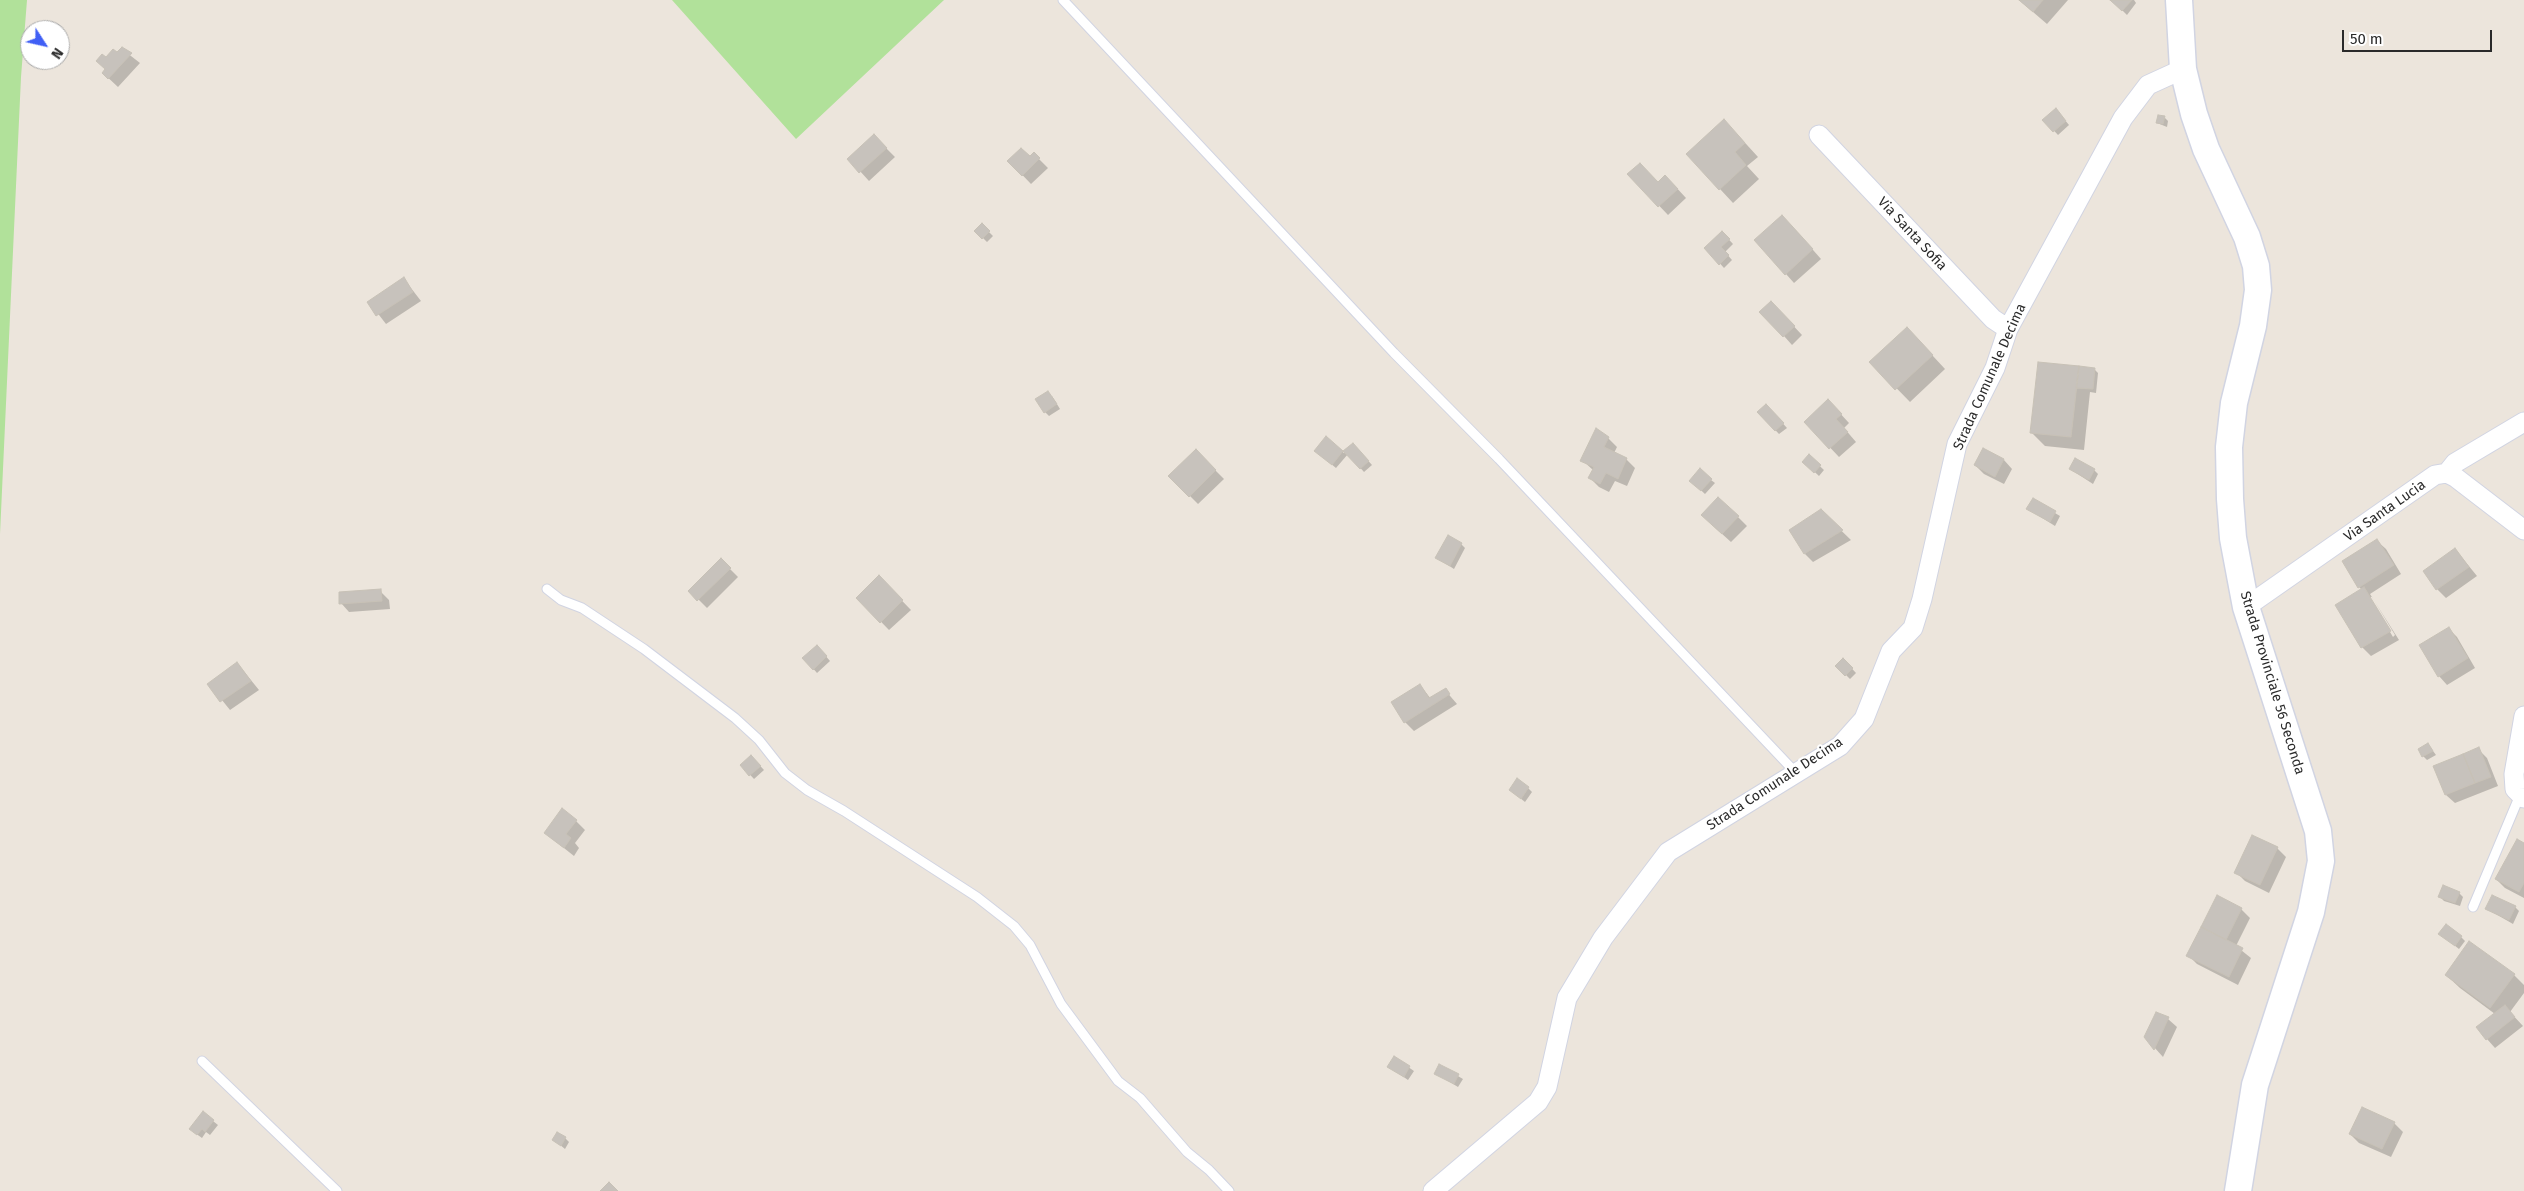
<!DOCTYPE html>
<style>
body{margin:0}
#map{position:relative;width:2524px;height:1191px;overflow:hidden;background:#ece5dc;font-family:"Fira Sans",sans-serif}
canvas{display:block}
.north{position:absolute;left:20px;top:20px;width:50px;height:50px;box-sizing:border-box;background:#fff;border:1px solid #aaa;border-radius:50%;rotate:125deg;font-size:14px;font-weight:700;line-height:20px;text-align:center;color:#2a2a2a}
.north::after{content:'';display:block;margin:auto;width:18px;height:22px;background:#405ff5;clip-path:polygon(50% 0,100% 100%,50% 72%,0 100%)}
.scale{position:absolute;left:2342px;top:30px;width:150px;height:22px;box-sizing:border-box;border:2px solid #2a2a2a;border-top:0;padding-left:6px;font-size:15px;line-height:18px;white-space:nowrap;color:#2a2a2a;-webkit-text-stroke:4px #fff;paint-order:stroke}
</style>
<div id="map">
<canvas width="2524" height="1191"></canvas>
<div class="north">N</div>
<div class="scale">50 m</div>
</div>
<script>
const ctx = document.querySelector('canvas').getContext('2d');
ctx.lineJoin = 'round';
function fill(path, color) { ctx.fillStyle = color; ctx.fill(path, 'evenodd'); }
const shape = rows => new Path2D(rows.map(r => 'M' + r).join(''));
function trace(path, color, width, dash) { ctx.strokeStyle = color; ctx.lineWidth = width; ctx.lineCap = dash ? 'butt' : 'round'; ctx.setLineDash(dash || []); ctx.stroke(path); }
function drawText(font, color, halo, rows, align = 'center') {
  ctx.font = font + ' "Fira Sans",sans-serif'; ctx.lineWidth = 4.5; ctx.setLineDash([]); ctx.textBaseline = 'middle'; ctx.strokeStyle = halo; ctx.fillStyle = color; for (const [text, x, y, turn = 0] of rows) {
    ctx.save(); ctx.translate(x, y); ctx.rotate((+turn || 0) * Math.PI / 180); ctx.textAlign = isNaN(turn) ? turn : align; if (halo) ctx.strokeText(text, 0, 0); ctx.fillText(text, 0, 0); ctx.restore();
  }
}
fill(shape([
 [0,0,27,0,21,77,0,534],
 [672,0,944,0,796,139]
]), '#b1e19a');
fill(shape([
 [2019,0,2068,0,2047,24],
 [2112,0,2134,0,2136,3,2127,15],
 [122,49,140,63,118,87,103,73,107,70,106,59,117,54],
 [2060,114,2069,125,2058,135,2044,120],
 [2164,117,2168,121,2167,127,2157,123],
 [1737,134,1758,157,1747,166,1759,179,1733,203,1720,189],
 [883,145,895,157,869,181,849,159],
 [1034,154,1048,168,1031,184,1009,161,1030,158],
 [1629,174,1658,184,1674,185,1686,198,1668,215],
 [982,225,993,236,987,242,976,231],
 [1791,225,1821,259,1794,283,1786,274],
 [1722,232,1733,244,1725,252,1732,260,1724,268,1706,248],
 [404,279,421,301,386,324,369,302],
 [1771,302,1802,335,1792,345,1784,336],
 [1920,342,1945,369,1910,402,1871,362],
 [2094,369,2098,373,2096,393,2090,392,2084,450,2045,446,2031,432],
 [1052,396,1060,409,1049,416,1045,412],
 [1766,405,1787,428,1779,434,1758,412],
 [1837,410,1849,423,1844,428,1856,442,1839,457,1806,422],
 [1326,438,1344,453,1353,444,1372,465,1364,472,1348,454,1336,468,1320,455],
 [1608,438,1617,447,1614,453,1626,459,1635,468,1627,486,1615,481,1609,492,1599,487,1590,478,1593,470,1582,460],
 [1983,449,2004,460,2012,469,2004,484,1984,474,1975,465],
 [1196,451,1224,479,1198,504,1170,476],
 [1809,456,1824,470,1819,476,1804,462],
 [2070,469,2094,470,2098,474,2093,484],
 [1711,480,1715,483,1705,494,1691,481],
 [2033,500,2060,516,2055,526,2028,509],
 [1821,511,1851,540,1813,562,1805,554],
 [1738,517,1747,526,1731,542,1711,524],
 [2377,541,2386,549,2401,574,2370,594,2399,640,2371,656,2362,647,2336,605,2362,590,2359,587],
 [2369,597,2372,597,2395,635,2393,637],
 [1461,544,1465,548,1454,569,1437,558],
 [2455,549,2477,576,2446,598,2437,589],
 [721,560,738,577,707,608,690,591],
 [879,577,911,610,889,630,858,598],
 [380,591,389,600,390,609,349,612,341,603],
 [2449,629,2457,637,2475,668,2447,685,2439,676],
 [817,646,830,661,817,673,804,658],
 [1843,659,1856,673,1850,679,1837,666],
 [237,663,259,690,230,710,209,684],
 [1420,685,1431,699,1445,690,1457,704,1414,731,1405,722,1393,702],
 [2428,744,2436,755,2427,760,2423,756],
 [2478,749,2487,758,2498,786,2455,803,2446,795,2435,766],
 [751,756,764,770,754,779,741,765],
 [1528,788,1532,792,1525,802,1515,794],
 [576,821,585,830,575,843,579,848,574,856,545,833],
 [2524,844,2524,898,2505,888,2496,879],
 [2277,848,2286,857,2269,893,2245,881,2236,872],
 [2459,893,2463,897,2460,906,2444,901,2440,897],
 [2515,907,2519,911,2513,924,2487,909],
 [2241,909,2250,918,2236,946,2251,958,2238,985,2197,964,2188,955],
 [2440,934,2461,937,2465,941,2459,949],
 [2446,975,2514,975,2524,985,2524,993,2510,1012,2523,1026,2495,1048,2487,1039,2495,1014,2460,988],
 [2168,1019,2177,1027,2163,1057,2145,1037],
 [1395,1058,1414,1071,1408,1080,1389,1067],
 [1439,1065,1463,1079,1458,1087,1435,1073],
 [203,1113,218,1125,210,1135,206,1132,202,1138,195,1133],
 [2394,1123,2403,1132,2391,1157,2359,1143,2350,1134],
 [565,1138,569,1142,565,1149,554,1140]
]), '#0003');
const building = shape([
 [2019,0,2043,0,2033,12,2019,0],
 [2110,0,2132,0,2122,11,2110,0],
 [122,47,132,53,108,79,102,73,105,69,96,61,102,54,106,57,113,49,117,52,122,47],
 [2056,108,2066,121,2053,132,2042,120,2056,108],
 [2158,115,2165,116,2163,124,2156,123,2158,115],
 [1724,119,1745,143,1735,152,1746,165,1719,190,1686,154,1724,119],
 [874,134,887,148,859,173,847,159,874,134],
 [1021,148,1030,156,1034,152,1040,158,1022,176,1007,161,1021,148],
 [1640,163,1658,182,1665,175,1678,189,1658,207,1627,174,1640,163],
 [1782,215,1813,249,1785,275,1754,240,1782,215],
 [982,223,990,231,982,239,974,231,982,223],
 [1722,231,1730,239,1721,247,1729,255,1719,265,1704,248,1722,231],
 [404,277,413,292,376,316,367,302,404,277],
 [1771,301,1795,326,1783,337,1759,312,1771,301],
 [1907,327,1933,355,1895,390,1869,362,1907,327],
 [2038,362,2079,366,2071,437,2030,433,2038,362],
 [2079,366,2095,368,2093,389,2076,388,2079,366],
 [1048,391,1057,404,1044,413,1035,399,1048,391],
 [1828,399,1842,414,1836,419,1848,432,1829,449,1804,422,1828,399],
 [1766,404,1784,423,1775,431,1757,412,1766,404],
 [1596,428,1609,437,1604,447,1627,458,1618,479,1606,473,1600,484,1588,478,1594,467,1580,461,1596,428],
 [1326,436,1343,451,1332,465,1314,451,1326,436],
 [1353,443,1369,461,1360,469,1343,451,1353,443],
 [1983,448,2004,459,1995,477,1974,465,1983,448],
 [1196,449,1216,470,1189,497,1168,476,1196,449],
 [1809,454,1821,465,1814,473,1802,462,1809,454],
 [2075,458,2095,469,2089,480,2069,469,2075,458],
 [1700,468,1712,479,1701,491,1689,481,1700,468],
 [1718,497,1739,516,1722,534,1701,515,1718,497],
 [2033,498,2056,511,2050,522,2026,509,2033,498],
 [1821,509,1843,530,1804,554,1789,530,1821,509],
 [1448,535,1462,543,1450,566,1435,558,1448,535],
 [2377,539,2394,565,2358,588,2342,561,2377,539],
 [2455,548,2469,567,2436,590,2423,571,2455,548],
 [721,558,731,568,697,601,688,591,721,558],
 [879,575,903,600,880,623,856,598,879,575],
 [2364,587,2391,631,2361,648,2335,605,2364,587],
 [381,589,382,601,339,604,339,592,381,589],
 [2449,627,2468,658,2438,677,2419,645,2449,627],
 [817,645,827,656,813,670,802,658,817,645],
 [1843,658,1853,668,1845,676,1835,666,1843,658],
 [237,662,251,681,220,702,207,684,237,662],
 [1420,684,1429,698,1446,688,1450,694,1404,723,1391,702,1420,684],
 [2428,743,2433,751,2422,757,2418,749,2428,743],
 [2479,747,2491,777,2475,783,2463,754,2479,747],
 [2463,754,2475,783,2445,795,2433,766,2463,754],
 [751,755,761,766,749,776,740,765,751,755],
 [1517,778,1529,787,1521,799,1509,790,1517,778],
 [562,808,577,820,566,834,571,838,564,848,544,833,562,808],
 [2252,835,2278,847,2260,885,2234,873,2252,835],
 [2517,839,2524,843,2524,883,2519,892,2495,879,2517,839],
 [2443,885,2460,892,2455,903,2438,897,2443,885],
 [2217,895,2242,908,2226,940,2201,927,2217,895],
 [2492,895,2516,906,2509,920,2485,909,2492,895],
 [2446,924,2462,936,2455,946,2438,934,2446,924],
 [2201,927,2243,948,2229,977,2186,956,2201,927],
 [2469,941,2515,974,2490,1008,2445,975,2469,941],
 [2505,1005,2515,1017,2486,1040,2476,1027,2505,1005],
 [2156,1012,2169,1017,2154,1050,2144,1037,2156,1012],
 [1394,1056,1410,1066,1404,1077,1387,1067,1394,1056],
 [1439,1064,1459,1074,1454,1084,1434,1074,1439,1064],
 [2362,1107,2395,1122,2382,1149,2349,1134,2362,1107],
 [203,1111,214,1120,205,1132,202,1129,197,1135,189,1129,203,1111],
 [557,1132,566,1137,561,1146,552,1140,557,1132],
 [609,1182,618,1191,600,1191,609,1182]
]);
fill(building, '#c7c2bc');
trace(building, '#c7c1b6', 1);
const lane = shape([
 [1063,0,1394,353,1499,459,1796,773],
 [547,589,561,600,582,608,644,649,735,718,759,740,785,773,807,790,844,811,977,897,1014,926,1030,945,1061,1004,1118,1081,1140,1098,1187,1152,1209,1170,1229,1191],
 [2473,907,2520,795],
 [202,1061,337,1191]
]);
const street = shape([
 [1819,135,1993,319,2008,329],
 [2447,473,2455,463,2524,422],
 [2246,607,2435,475,2447,473,2455,477,2524,530],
 [2524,716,2514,774,2515,789,2524,798],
 [1433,1191,1538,1102,1547,1087,1567,998,1603,938,1668,852,1840,746,1864,719,1891,651,1913,628,1922,599,1957,444,1995,368,2008,329,2123,118,2148,85,2183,69]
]);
const secondary = shape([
 [2179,0,2183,69,2194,114,2206,149,2247,237,2256,266,2258,290,2253,326,2234,403,2229,447,2230,499,2233,538,2246,607,2318,831,2321,861,2311,912,2255,1085,2238,1191]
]);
trace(lane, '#d1d4e2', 11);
trace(street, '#d1d4e2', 21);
trace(secondary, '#d1d4e2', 29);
trace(lane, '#fff', 9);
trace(street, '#fff', 19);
trace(secondary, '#fff', 26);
drawText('14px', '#2a2a2a', '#fff', [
 ["Via Santa Sofia",1912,234,47],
 ["Strada Comunale Decima",1990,377,-66],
 ["Via Santa Lucia",2385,511,-35],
 ["Strada Provinciale 56 Seconda",2272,683,73],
 ["Strada Comunale Decima",1775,784,-33]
]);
</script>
